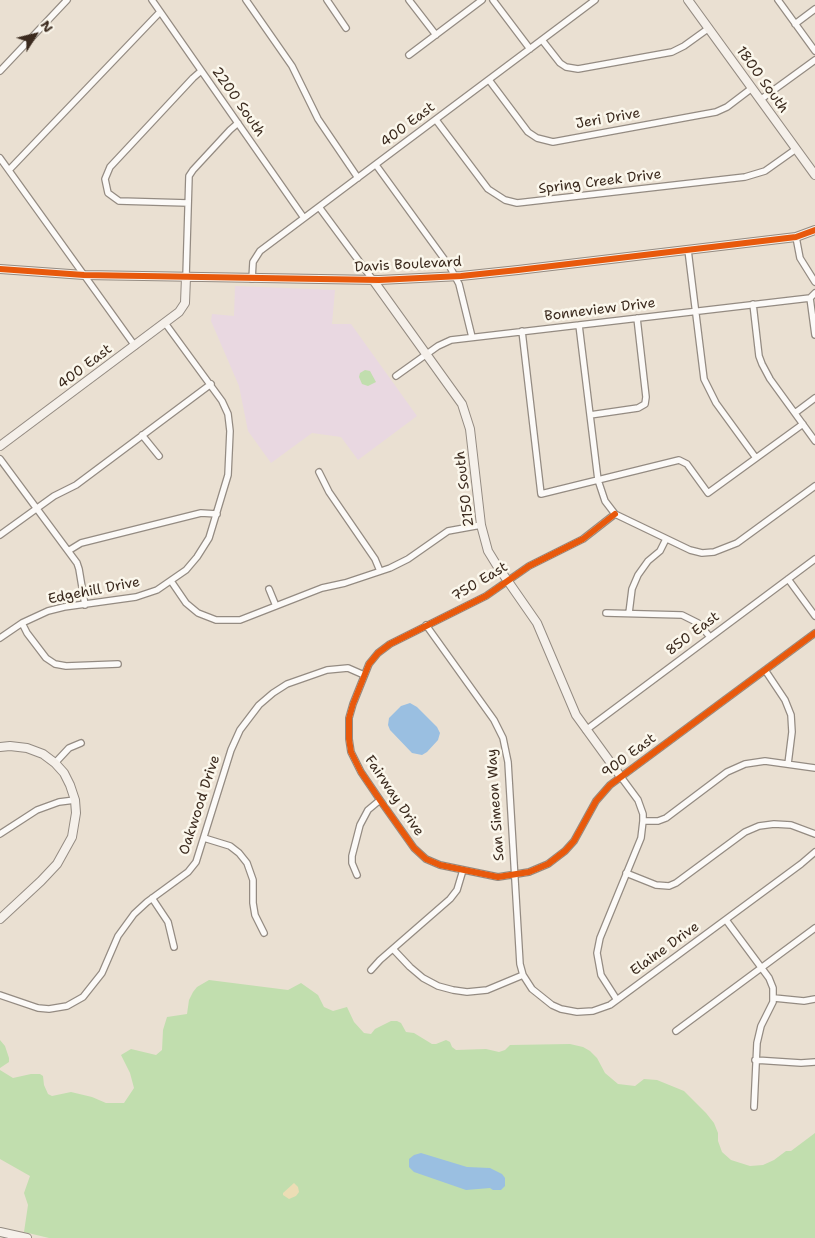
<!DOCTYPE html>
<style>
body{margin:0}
#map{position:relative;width:815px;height:1238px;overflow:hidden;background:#eae0d2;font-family:"Shantell Sans",sans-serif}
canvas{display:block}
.north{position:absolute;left:10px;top:10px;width:50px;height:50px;-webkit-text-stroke:4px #fbf7ec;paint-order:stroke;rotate:54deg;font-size:14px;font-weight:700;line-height:20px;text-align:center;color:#3b2a1e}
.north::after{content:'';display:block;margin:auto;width:18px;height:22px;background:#3b2a1e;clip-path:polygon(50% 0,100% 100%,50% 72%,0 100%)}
</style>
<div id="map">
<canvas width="815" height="1238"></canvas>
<div class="north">N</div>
</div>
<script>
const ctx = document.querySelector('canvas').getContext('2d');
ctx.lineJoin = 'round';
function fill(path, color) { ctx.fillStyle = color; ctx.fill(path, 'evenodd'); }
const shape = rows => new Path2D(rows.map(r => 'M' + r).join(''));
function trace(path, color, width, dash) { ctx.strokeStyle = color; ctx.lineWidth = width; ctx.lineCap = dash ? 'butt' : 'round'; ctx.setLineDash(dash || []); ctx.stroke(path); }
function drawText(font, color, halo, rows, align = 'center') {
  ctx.font = font + ' "Shantell Sans",sans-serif'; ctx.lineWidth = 5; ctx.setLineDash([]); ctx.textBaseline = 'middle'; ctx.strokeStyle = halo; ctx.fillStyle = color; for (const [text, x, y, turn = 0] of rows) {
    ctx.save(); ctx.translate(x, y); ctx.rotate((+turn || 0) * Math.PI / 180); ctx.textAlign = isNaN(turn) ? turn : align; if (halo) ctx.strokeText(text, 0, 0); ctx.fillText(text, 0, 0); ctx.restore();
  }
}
fill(shape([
 [235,286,335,290,332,324,351,324,417,416,358,460,341,437,312,433,271,463,248,431,239,386,211,321,212,314,234,316]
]), '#e9d8e1');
fill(shape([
 [365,370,370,371,376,382,368,386,362,384,359,377,360,373],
 [209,980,288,990,301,983,318,995,324,1007,333,1011,347,1007,354,1022,364,1033,371,1034,375,1029,391,1021,397,1021,401,1023,406,1032,414,1033,432,1044,436,1044,446,1040,450,1042,452,1047,456,1050,486,1049,499,1052,505,1050,510,1045,570,1044,583,1047,590,1051,597,1058,605,1073,618,1084,635,1086,644,1079,657,1080,684,1091,706,1113,714,1123,718,1133,718,1141,722,1152,731,1160,750,1166,763,1165,774,1160,786,1151,791,1151,815,1133,815,1238,49,1238,24,1232,28,1205,24,1193,30,1176,0,1159,0,1070,13,1078,31,1074,40,1074,43,1076,44,1085,48,1094,52,1096,71,1092,92,1097,106,1103,124,1103,134,1088,130,1073,121,1055,131,1049,156,1055,162,1050,163,1030,167,1017,187,1014,189,1000,193,992,197,987],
 [0,1040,5,1046,9,1058,9,1062,0,1068]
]), '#c1deae');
fill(shape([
 [294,1183,298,1187,299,1192,296,1196,289,1199,283,1195,283,1193]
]), '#ecddb5');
fill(shape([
 [410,703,417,707,437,727,440,733,438,740,427,752,422,755,412,753,390,730,388,725,389,718,401,706],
 [421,1153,467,1167,490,1168,502,1174,505,1178,505,1186,501,1190,493,1190,490,1188,466,1190,414,1172,409,1167,409,1159,414,1155]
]), '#9abfe1');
const street = shape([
 [152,0,304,218],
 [246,0,292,66,318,119,358,178],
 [327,0,346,28],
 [409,0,436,35],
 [493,0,530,49],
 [778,0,815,51],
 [795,24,815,9],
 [542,40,560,63,566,67,578,69,672,52,684,46,709,28],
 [409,55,482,0],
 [0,71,67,0],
 [489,80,528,132,537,138,553,142,716,112,727,107,752,88],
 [760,100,815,60],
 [436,120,488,189,505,200,517,203,745,177,765,171,796,149],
 [0,158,135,346],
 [376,165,450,267,459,284,472,337],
 [9,170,160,12],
 [188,203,119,201,108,193,105,179,110,167,193,78,201,71],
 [319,207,373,280],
 [796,237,800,258,815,282],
 [688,250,704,379,716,403,756,458],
 [186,277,189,176,193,170,230,130,238,123],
 [252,279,253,262,260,251,595,0],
 [810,298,815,335],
 [753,304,759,356,762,364,770,379,815,441],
 [579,325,598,480,605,501,615,514,690,550,702,553,714,552,737,543,815,486],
 [522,331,541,494,679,460,687,464,708,493,803,424],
 [396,376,438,346,451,340,810,298,815,293],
 [795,413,815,398],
 [590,415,638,408,645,404,646,397,637,318],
 [142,435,159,456],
 [0,459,77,563,79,569,85,605],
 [319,472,329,492,375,559,380,571],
 [615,514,583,539,529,566,486,596,390,644,378,653,369,664,353,704,349,718,349,739,351,752,361,772,380,800,414,848,426,859,440,865,498,877,529,872,548,864,565,851,574,841,596,801,610,785,815,633],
 [0,535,54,496,76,485,211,384],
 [68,551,81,543,201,513,217,514],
 [788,579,815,616],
 [171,581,186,603,198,613,216,620,240,620,322,588,345,583,390,568,408,559,448,531,481,525],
 [269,589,276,606],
 [606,613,682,615,698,623,710,637],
 [629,613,632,589,638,575,648,561,660,551,666,539],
 [22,623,27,633,46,658,55,664,66,666,118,664],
 [426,625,494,720,503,738,508,762,520,964,523,975,532,989,552,1005,561,1009,577,1012,593,1011,610,1005,801,864,815,852],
 [0,638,22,623,48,611,64,607,136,597,157,590,186,570,197,557,209,538,228,475,230,431,228,414,222,401,165,323],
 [765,670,785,700,791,715,792,732,788,764],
 [586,730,815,559],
 [55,763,69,748,81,743],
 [643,821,658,821,666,818,727,772,745,764,765,761,815,768],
 [0,834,37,810,59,802,75,800],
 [204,838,230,846,239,853,247,863,253,880,253,903,255,915,264,933],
 [626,873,656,885,669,886,676,883,745,832,759,826,774,824,791,825,815,834],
 [357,875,352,863,352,856,360,825,368,810,380,800],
 [152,898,168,922,174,947],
 [726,920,769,978,773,988,773,1002,761,1026,757,1043,754,1107],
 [393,949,410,967,423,978,438,986,453,990,467,992,487,990,523,975],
 [371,970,380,960,450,899,457,890,463,870],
 [0,995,38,1008,49,1009,67,1006,83,997,102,973,118,936,134,914,147,902,188,872,196,862,231,750,240,730,259,705,273,693,287,684,327,670,348,668,364,675],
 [774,998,804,1001,815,999],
 [617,1000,601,975,597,953,600,938,641,838,643,821,643,814,638,800,621,777],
 [676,1031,815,928],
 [755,1060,801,1063,815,1062]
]);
const secondary = shape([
 [688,0,815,175],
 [0,269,84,275,379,280,461,276,518,270,796,237,815,230],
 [373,280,462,404,470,429,481,525,488,551,496,564,537,623,576,715,621,777],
 [0,446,179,312,185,303,186,277],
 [0,747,10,746,27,748,43,754,55,763,64,773,70,785,75,800,76,813,72,837,57,864,41,881,0,919],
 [0,1232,27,1238]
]);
trace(street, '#948b82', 8);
trace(secondary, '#948b82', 10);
trace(street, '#fcfaf8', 5.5);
trace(secondary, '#f5f0ea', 8);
trace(shape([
 [0,269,84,275,379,280,461,276,518,270,796,237,815,230],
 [615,514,583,539,529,566,486,596,390,644,378,653,369,664,353,704,349,718,349,739,351,752,361,772,380,800,414,848,426,859,440,865,498,877,529,872,548,864,565,851,574,841,596,801,610,785,815,633]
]), '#e8590c', 6);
drawText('14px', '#3b2a1e', '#fbf7ec', [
 ["1800 South",762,80,54],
 ["2200 South",238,102,55],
 ["Jeri Drive",608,119,-10],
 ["400 East",408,125,-37],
 ["Spring Creek Drive",600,182,-7],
 ["Davis Boulevard",408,265,-3],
 ["Bonneview Drive",600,310,-7],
 ["400 East",85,367,-37],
 ["2150 South",465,489,-97],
 ["750 East",480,582,-31],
 ["Edgehill Drive",94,591,-11],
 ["850 East",693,634,-37],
 ["900 East",629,756,-37],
 ["Fairway Drive",394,796,56],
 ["Oakwood Drive",200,805,-72],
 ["San Simeon Way",496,805,-94],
 ["Elaine Drive",665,949,-36]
]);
</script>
